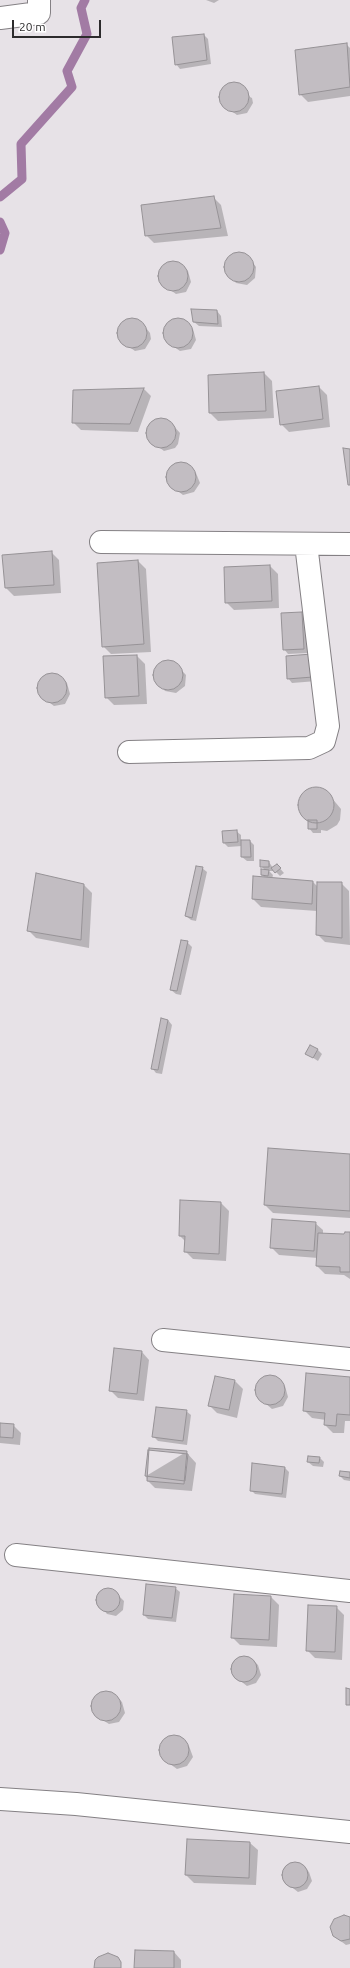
<!DOCTYPE html>
<style>
body{margin:0}
#map{position:relative;width:350px;height:1968px;overflow:hidden;background:#e7e2e7;font-family:Ubuntu,sans-serif}
canvas{display:block}
.scale{position:absolute;left:12px;top:20px;width:89px;height:18px;box-sizing:border-box;border:2px solid #2c2b2c;border-top:0;padding-left:5px;font-size:12px;line-height:14px;white-space:nowrap;color:#2c2b2c;-webkit-text-stroke:3px #fff;paint-order:stroke}
</style>
<div id="map">
<canvas width="350" height="1968"></canvas>
<div class="scale">20 m</div>
</div>
<script>
const ctx = document.querySelector('canvas').getContext('2d');
ctx.lineJoin = 'round';
function fill(path, color) { ctx.fillStyle = color; ctx.fill(path, 'evenodd'); }
const shape = rows => new Path2D(rows.map(r => 'M' + r).join(''));
function trace(path, color, width, dash) { ctx.strokeStyle = color; ctx.lineWidth = width; ctx.lineCap = dash ? 'butt' : 'round'; ctx.setLineDash(dash || []); ctx.stroke(path); }
fill(shape([
 [206,0,219,0,214,3],
 [204,35,208,39,211,64,180,69,176,64],
 [346,44,350,48,350,96,308,102,300,94],
 [234,83,245,88,250,97,252,98,253,103,247,113,237,115,223,105,221,96,225,87],
 [213,197,221,205,228,236,154,243,146,235],
 [239,253,249,257,256,267,255,278,247,285,236,283,225,270,226,261,233,254],
 [173,262,183,267,188,271,191,282,186,292,176,294,162,284,159,275,164,266],
 [217,311,221,316,222,327,199,326,194,322],
 [132,319,143,324,150,333,151,339,145,349,135,351,121,341,118,332,123,323],
 [178,320,188,324,193,329,196,340,191,349,180,351,167,342,164,332,168,323],
 [264,373,272,381,274,418,218,421,210,413],
 [319,387,327,395,330,427,289,432,281,424],
 [144,389,151,396,138,432,81,430,73,422],
 [162,419,172,424,180,433,178,444,175,448,164,451,151,441,148,432,152,423],
 [181,463,187,464,196,473,200,483,194,492,183,495,170,485,167,476,171,467],
 [51,552,59,560,61,593,14,596,6,588],
 [138,561,146,569,151,652,111,654,103,646],
 [270,566,278,574,279,608,234,610,226,602],
 [301,613,306,617,308,653,288,654,284,649],
 [137,656,145,664,147,704,114,705,106,697],
 [287,657,317,681,292,683,288,678],
 [168,661,174,662,186,675,185,686,176,693,165,691,155,678,156,669,162,662],
 [52,674,58,675,67,683,70,694,65,704,54,706,41,696,38,686,42,678],
 [315,788,326,791,341,809,340,820,337,825,327,831,321,830,321,833,313,833,309,828,309,822,300,812,299,807,302,796,310,789],
 [236,831,241,835,241,841,250,841,254,845,254,861,247,861,242,857,242,846,228,847,224,843,223,832],
 [269,862,273,868,277,865,284,873,280,876,273,869,273,871,269,871,273,875,272,879,313,882,318,887,341,883,349,891,350,945,325,942,317,934,317,911,261,907,253,899,265,878,262,875,265,870,261,866],
 [202,868,207,872,196,921,191,920,186,916],
 [84,885,92,893,89,948,36,938,28,930],
 [187,942,192,947,181,995,176,994,171,990],
 [168,1020,172,1025,162,1074,156,1073,152,1068],
 [317,1049,322,1054,318,1061,307,1054],
 [350,1155,350,1218,273,1213,265,1205],
 [221,1203,229,1211,226,1261,193,1259,185,1251,185,1241,180,1236],
 [315,1223,323,1230,323,1234,350,1234,350,1279,344,1275,325,1274,317,1266,318,1258,279,1255,271,1247],
 [142,1352,149,1360,144,1401,118,1398,110,1390],
 [270,1376,276,1378,285,1386,288,1397,283,1406,272,1409,259,1398,256,1389,260,1381],
 [350,1378,350,1421,345,1421,344,1433,333,1433,325,1425,326,1420,312,1418,304,1410],
 [235,1381,243,1389,237,1418,217,1413,209,1405],
 [186,1411,191,1415,187,1445,158,1441,154,1437],
 [0,1424,13,1425,21,1433,20,1445,0,1443],
 [186,1452,196,1463,192,1491,155,1488,147,1480,146,1476],
 [320,1458,324,1462,323,1467,313,1466,308,1462],
 [285,1468,289,1472,286,1498,255,1494,251,1490],
 [350,1473,350,1481,344,1480,340,1476],
 [175,1588,180,1592,176,1622,148,1619,144,1615],
 [104,1590,113,1590,124,1601,123,1610,116,1616,107,1614,98,1603,98,1595],
 [271,1597,279,1605,277,1647,240,1645,232,1637],
 [336,1607,344,1615,342,1660,315,1658,307,1650],
 [244,1656,249,1657,258,1665,261,1675,256,1683,247,1686,234,1676,231,1668,235,1660],
 [107,1693,117,1697,122,1702,125,1713,119,1722,109,1724,95,1715,93,1705,97,1696],
 [174,1737,180,1738,189,1746,193,1757,187,1766,177,1769,163,1759,161,1749,165,1740],
 [250,1843,258,1850,256,1885,194,1883,186,1875],
 [295,1863,300,1863,309,1872,312,1881,307,1889,298,1892,285,1882,282,1874,286,1866],
 [350,1919,350,1944,346,1945,334,1936],
 [174,1952,181,1960,181,1968,135,1968]
]), '#0003');
trace(shape([
 [0,197,22,179,21,144,72,87,67,71,87,34,81,8,85,0],
 [0,222,5,233,0,250]
]), '#a27ba4', 9);
const building = shape([
 [204,34,207,60,175,65,172,37,204,34],
 [347,43,350,87,299,95,295,50,347,43],
 '219 97a15 15 0 1 1 30 0a15 15 0 1 1-30 0Z',
 [214,196,221,228,145,236,141,205,214,196],
 '224 267a15 15 0 1 1 30 0a15 15 0 1 1-30 0Z',
 '158 276a15 15 0 1 1 30 0a15 15 0 1 1-30 0Z',
 [191,309,217,310,218,324,193,322,191,309],
 '117 333a15 15 0 1 1 30 0a15 15 0 1 1-30 0Z',
 '163 333a15 15 0 1 1 30 0a15 15 0 1 1-30 0Z',
 [264,372,266,411,209,413,208,375,264,372],
 [319,386,323,419,280,425,276,391,319,386],
 [144,388,130,424,72,423,73,390,144,388],
 '146 433a15 15 0 1 1 30 0a15 15 0 1 1-30 0Z',
 [343,448,350,449,350,485,348,485,343,448],
 '166 477a15 15 0 1 1 30 0a15 15 0 1 1-30 0Z',
 [52,551,54,585,5,588,2,555,52,551],
 [138,560,144,644,102,647,97,563,138,560],
 [270,565,272,601,225,603,224,567,270,565],
 [302,612,304,649,283,650,281,613,302,612],
 [312,654,313,677,287,679,286,656,312,654],
 [137,655,139,696,105,698,103,656,137,655],
 '153 675a15 15 0 1 1 30 0a15 15 0 1 1-30 0Z',
 '37 688a15 15 0 1 1 30 0a15 15 0 1 1-30 0Z',
 '298 805a18 18 0 1 1 36 0a18 18 0 1 1-36 0Z',
 [308,820,317,820,317,829,308,829,308,820],
 [237,830,238,842,223,843,222,831,237,830],
 [241,840,250,840,251,857,241,857,241,840],
 [260,860,269,861,269,867,260,867,260,860],
 [277,864,281,868,275,873,271,868,277,864],
 [196,866,203,867,192,918,185,916,196,866],
 [261,869,269,870,268,876,261,875,261,869],
 [36,873,84,884,81,940,27,931,36,873],
 [253,876,313,881,312,904,252,899,253,876],
 [317,882,342,882,342,938,316,935,317,882],
 [181,940,188,941,177,991,170,990,181,940],
 [161,1018,168,1020,158,1070,151,1069,161,1018],
 [310,1045,318,1049,313,1058,305,1054,310,1045],
 [268,1148,350,1154,350,1211,264,1205,268,1148],
 [180,1200,221,1202,219,1254,184,1252,185,1236,179,1236,180,1200],
 [272,1219,316,1222,314,1251,270,1248,272,1219],
 [345,1232,350,1232,350,1272,340,1272,340,1267,316,1266,318,1233,344,1234,345,1232],
 [114,1348,142,1351,137,1394,109,1391,114,1348],
 [306,1373,350,1377,350,1415,337,1414,336,1426,324,1425,325,1413,303,1411,306,1373],
 '255 1390a15 15 0 1 1 30 0a15 15 0 1 1-30 0Z',
 [215,1376,235,1380,229,1410,208,1406,215,1376],
 [156,1407,187,1410,183,1441,152,1437,156,1407],
 [0,1423,14,1424,13,1438,0,1437,0,1423],
 [149,1448,187,1451,184,1484,147,1481,149,1448],
 [148,1450,188,1454,185,1481,145,1476,148,1450],
 [308,1456,320,1457,319,1463,307,1462,308,1456],
 [252,1463,285,1467,282,1494,250,1491,252,1463],
 [340,1471,350,1472,350,1478,339,1476,340,1471],
 [146,1584,176,1587,172,1618,143,1615,146,1584],
 '96 1600a12 12 0 1 1 24 0a12 12 0 1 1-24 0Z',
 [234,1594,271,1596,269,1640,231,1638,234,1594],
 [308,1605,337,1606,335,1652,306,1651,308,1605],
 '231 1669a13 13 0 1 1 26 0a13 13 0 1 1-26 0Z',
 [346,1688,350,1689,350,1705,346,1705,346,1688],
 '91 1706a15 15 0 1 1 30 0a15 15 0 1 1-30 0Z',
 '159 1750a15 15 0 1 1 30 0a15 15 0 1 1-30 0Z',
 [187,1839,250,1842,249,1878,185,1875,187,1839],
 '282 1875a13 13 0 1 1 26 0a13 13 0 1 1-26 0Z',
 [344,1915,350,1917,350,1939,341,1941,333,1936,330,1927,334,1919,344,1915],
 [135,1950,174,1951,174,1968,134,1968,135,1950],
 [108,1953,118,1957,121,1962,121,1968,94,1968,95,1960,98,1957,108,1953]
]);
fill(building, '#c2bdc2');
trace(building, '#969296', 1);
const minor = shape([
 [0,18,39,13,39,0],
 [101,542,350,544],
 [129,752,309,748,324,741,328,726,306,544],
 [163,1340,350,1359],
 [16,1555,350,1591],
 [0,1799,76,1804,350,1832]
]);
trace(minor, '#848084', 24);
trace(minor, '#fff', 22);
</script>
